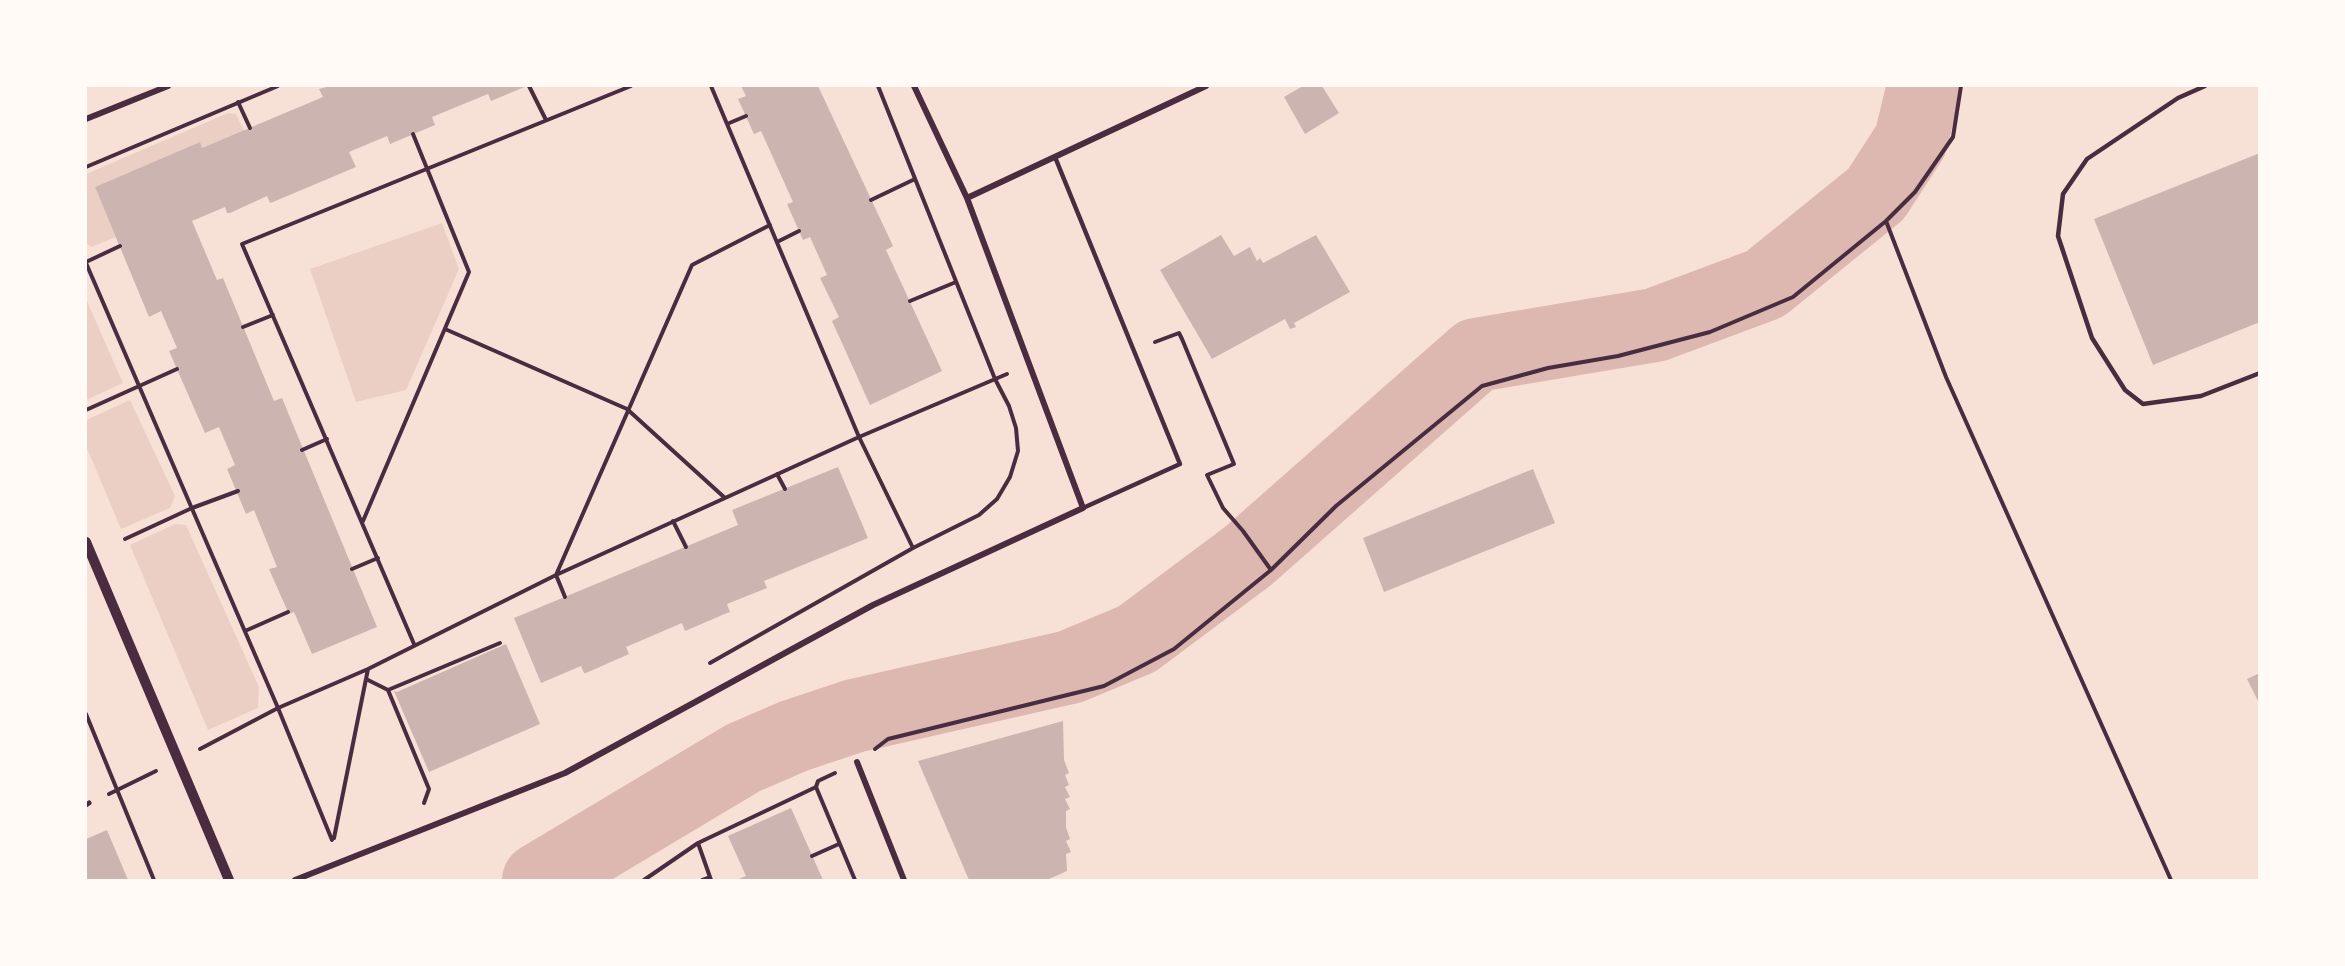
<!DOCTYPE html>
<style>
body{margin:0}
#map{position:relative;width:2345px;height:966px;overflow:hidden;background:#f7e1d7;font-family:"Archivo Narrow",sans-serif}
canvas{display:block}
.frame{position:absolute;inset:0;border:87px solid #fffaf5;pointer-events:none}
</style>
<div id="map">
<canvas width="2345" height="966"></canvas>
<div class="frame"></div>
</div>
<script>
const ctx = document.querySelector('canvas').getContext('2d');
ctx.lineJoin = 'round';
function fill(path, color) { ctx.fillStyle = color; ctx.fill(path, 'evenodd'); }
const shape = rows => new Path2D(rows.map(r => 'M' + r).join(''));
function trace(path, color, width, dash) { ctx.strokeStyle = color; ctx.lineWidth = width; ctx.lineCap = dash ? 'butt' : 'round'; ctx.setLineDash(dash || []); ctx.stroke(path); }
fill(shape([
 [228,113,236,114,244,131,202,148,200,143,95,187,116,237,91,247,86,243,86,174],
 [442,223,459,269,406,390,356,402,310,269],
 [86,299,123,383,86,400],
 [130,400,175,496,170,508,121,529,86,446,86,420],
 [175,524,186,525,259,687,258,708,208,730,130,545]
]), '#ebcfc5');
trace(shape([
 [539,880,743,758,794,736,854,716,1070,667,1137,639,1248,556,1476,355,1655,325,1765,284,1876,194,1911,140,1924,86]
]), '#dcb8b0', 74);
fill(shape([
 [330,86,527,86,491,101,488,94,432,117,435,125,390,144,387,136,349,152,356,167,273,202,270,203,267,196,230,213,227,213,225,207,192,221,217,280,223,278,274,401,282,398,377,627,312,654,294,612,281,617,288,612,269,569,277,567,254,510,246,514,227,469,235,465,219,427,205,433,169,351,177,348,161,311,149,317,95,187,198,143,200,142,202,148,323,97,319,89],
 [741,86,818,86,893,246,886,250,942,371,870,405,832,321,839,317,820,278,827,275,810,237,803,240,787,204,793,202,761,131,754,134,738,99,746,96],
 [1303,86,1322,86,1339,113,1305,134,1284,97],
 [2260,153,2260,322,2153,365,2094,219],
 [1221,235,1234,256,1250,247,1257,261,1260,258,1263,263,1316,235,1350,292,1294,323,1296,327,1290,329,1285,319,1212,359,1160,270],
 [838,467,868,538,764,581,767,588,727,604,730,612,727,613,685,631,682,623,626,647,629,654,586,673,584,673,581,666,541,683,514,618,738,525,732,510],
 [1533,469,1555,523,1384,592,1363,538],
 [506,644,540,724,429,772,394,691,397,692],
 [2260,673,2260,705,2247,679],
 [1063,721,1064,760,1069,773,1065,775,1069,785,1065,787,1070,797,1065,799,1070,809,1066,811,1066,827,1070,839,1066,841,1071,852,1066,854,1067,871,1049,879,1050,880,969,880,918,761],
 [791,808,823,880,736,880,746,876,728,836],
 [107,830,128,880,86,880,86,839]
]), '#ccb4b1');
trace(shape([
 [529,86,546,120],
 [711,86,859,437,913,548],
 [238,102,250,128],
 [727,124,746,116],
 [86,167,278,86],
 [871,200,915,179],
 [1886,221,1946,377,2171,880],
 [777,242,799,231],
 [86,262,120,246],
 [86,263,278,708,332,840],
 [910,301,956,282],
 [243,327,273,315],
 [445,329,627,409,725,498],
 [1155,342,1179,333,1182,339,1234,464,1207,475,1223,508,1243,531,1271,570],
 [86,410,177,369],
 [302,450,327,439],
 [777,474,785,489],
 [363,521,469,272,413,134],
 [673,521,686,547],
 [125,539,192,508,238,491],
 [352,569,378,558],
 [565,597,556,575,692,265,770,225],
 [245,631,288,612],
 [414,644,242,244,631,86],
 [710,663,913,548,979,515,997,499,1010,477,1018,451,1016,428,1009,406,995,379,878,86],
 [366,679,388,690,429,789,424,803],
 [388,690,500,643],
 [86,714,154,880],
 [200,749,278,708,368,669,556,575,859,437,1007,374],
 [875,749,888,739,1104,686,1174,649,1271,570,1336,506,1482,386,1548,368,1618,356,1710,332,1793,297,1886,221,1915,192,1953,137,1961,86],
 [816,787,855,880],
 [109,794,156,771],
 [334,838,368,669],
 [698,843,711,880],
 [812,856,839,844],
 [644,880,698,843,816,787,818,781,835,773],
 [702,880,710,877]
]), '#4a2c40', 4);
trace(shape([
 [2205,86,2178,98,2087,159,2063,194,2058,236,2092,338,2125,390,2143,404,2201,396,2260,373],
 [1055,157,1180,464,1083,508]
]), '#4a2c40', 4.5);
trace(shape([
 [86,805,89,803]
]), '#4a2c40', 5);
trace(shape([
 [86,119,168,86],
 [967,198,1206,86],
 [857,762,904,880],
 [295,880,565,773,873,605,1083,508,967,198,914,86]
]), '#4a2c40', 6);
trace(shape([
 [86,542,229,880]
]), '#4a2c40', 10);
</script>
